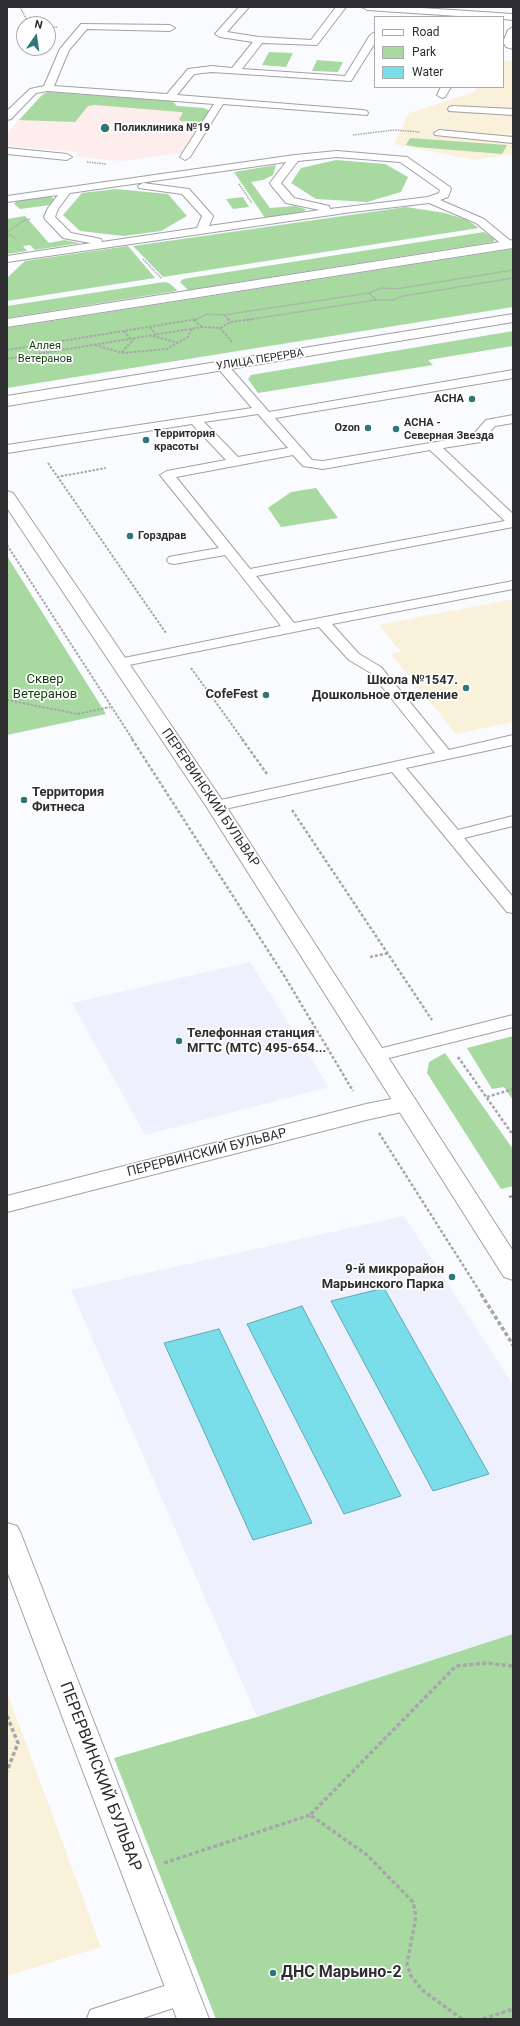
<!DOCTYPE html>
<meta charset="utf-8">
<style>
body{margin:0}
#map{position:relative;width:520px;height:2026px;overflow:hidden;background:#fafbff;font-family:Roboto,sans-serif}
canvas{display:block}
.frame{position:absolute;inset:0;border:8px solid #2e2e31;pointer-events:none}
.legend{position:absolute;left:374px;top:16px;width:130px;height:72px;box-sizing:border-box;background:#fff;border:1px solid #ababad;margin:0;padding:5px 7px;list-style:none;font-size:12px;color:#2e2e31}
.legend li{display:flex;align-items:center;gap:8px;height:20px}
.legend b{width:20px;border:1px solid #ababad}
.north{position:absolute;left:16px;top:16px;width:40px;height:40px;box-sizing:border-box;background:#fff;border:1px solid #ababad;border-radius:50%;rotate:13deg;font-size:11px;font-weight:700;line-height:16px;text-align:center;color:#2e2e31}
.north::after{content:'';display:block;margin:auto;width:14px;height:18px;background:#2d7777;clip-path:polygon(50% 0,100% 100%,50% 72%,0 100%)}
</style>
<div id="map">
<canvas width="520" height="2026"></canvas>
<div class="frame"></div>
<ul class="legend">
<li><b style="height:5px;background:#fff"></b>Road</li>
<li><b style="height:11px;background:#a8d9a1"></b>Park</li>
<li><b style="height:11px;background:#79dee9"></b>Water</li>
</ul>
<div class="north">N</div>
</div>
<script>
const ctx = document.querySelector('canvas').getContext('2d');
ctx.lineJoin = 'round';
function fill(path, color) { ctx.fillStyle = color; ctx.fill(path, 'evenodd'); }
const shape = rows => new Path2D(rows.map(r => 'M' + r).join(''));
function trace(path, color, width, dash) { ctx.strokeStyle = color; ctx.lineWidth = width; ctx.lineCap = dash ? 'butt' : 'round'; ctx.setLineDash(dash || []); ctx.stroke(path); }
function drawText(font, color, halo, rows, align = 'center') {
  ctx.font = font + ' Roboto,sans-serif'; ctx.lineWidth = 3.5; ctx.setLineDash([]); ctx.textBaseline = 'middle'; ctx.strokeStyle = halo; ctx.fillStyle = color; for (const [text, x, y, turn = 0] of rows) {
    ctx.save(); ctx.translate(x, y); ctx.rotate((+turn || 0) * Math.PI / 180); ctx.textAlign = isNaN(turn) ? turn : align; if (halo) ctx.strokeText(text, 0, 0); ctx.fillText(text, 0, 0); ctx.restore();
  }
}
fill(shape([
 [250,962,329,1087,145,1135,72,1003],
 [404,1216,513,1385,513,1634,257,1717,71,1290]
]), '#eef0fe');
fill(shape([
 [503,60,513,61,513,154,475,160,394,144,409,113,474,92,477,87,503,87],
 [513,599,513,722,456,734,391,654,401,652,379,625],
 [7,1692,101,1947,7,1976]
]), '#faf1db');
fill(shape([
 [48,92,172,101,177,106,204,108,210,111,181,153,123,161,75,157,78,152,7,146,7,133,42,95]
]), '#fdedec');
fill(shape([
 [269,52,293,53,286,67,262,65],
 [317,60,343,62,338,72,312,71],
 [48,92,172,101,177,106,204,108,210,111,202,122,181,121,179,119,183,113,181,112,95,105,88,106,75,122,19,120,42,95],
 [410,138,507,145,502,154,417,147,406,145],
 [336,160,385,164,408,177,401,192,367,202,316,199,291,183,301,168],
 [276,165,273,175,263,180,251,182,270,208,295,206,306,209,302,213,265,218,234,172],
 [116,189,168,194,187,216,161,231,124,236,80,231,63,215,82,193],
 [50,196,54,199,50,205,20,209,14,204,18,200],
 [243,197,249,207,233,209,226,199],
 [406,207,445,213,467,220,479,228,163,277,133,246],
 [25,216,49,243,64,240,80,243,35,250,30,245,23,246,27,251,7,254,7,219],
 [484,232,495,239,493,242,188,290,180,282,183,279],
 [128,246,155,278,7,301,7,278,25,261],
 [513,249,513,307,7,388,7,328],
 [164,282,169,283,177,290,176,291,7,318,7,306],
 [513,331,513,346,428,360,433,365,258,393,248,379,251,375],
 [316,488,338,518,281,527,268,508,291,492],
 [7,556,106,714,7,735],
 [513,1036,513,1100,504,1087,492,1089,467,1048],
 [445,1053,513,1149,513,1186,501,1189,427,1073,429,1062],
 [513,1634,513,2019,216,2019,114,1758,257,1717]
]), '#a8d9a1');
const water = shape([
 [384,1288,489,1474,433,1491,331,1301,384,1288],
 [302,1306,401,1496,344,1514,247,1324,302,1306],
 [219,1329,312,1523,253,1540,164,1343,219,1329]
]);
fill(water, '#79dee9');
trace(water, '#62a9b2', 1);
const lane = shape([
 [239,7,249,7,227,32,259,37,311,40,336,7,346,7,317,45,262,43,242,69,345,76,370,35,375,32,375,43,351,81,212,72,194,74,177,95,363,110,367,111,368,113,367,115,223,104,190,157,185,160,180,157,214,104,48,91,36,93,11,119,7,120,7,111,30,89,44,86,60,49,81,24,170,25,175,28,170,31,87,29,69,50,54,86,167,94,188,69,212,66,232,68,253,42,220,37,215,34,239,7],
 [362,7,407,7,513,14,513,20,503,19,503,17,473,17,367,10,362,7],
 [513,27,513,49,506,47,503,42,508,30,513,27],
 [441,87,451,87,445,97,442,98,437,95,441,87],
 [453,106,513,109,513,115,449,111,448,109,449,107,453,106],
 [439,130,513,137,513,143,435,135,434,133,439,130],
 [7,148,67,154,72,157,67,160,7,154,7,148],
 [337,151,407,157,450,187,451,189,448,197,440,200,484,219,513,243,513,247,505,247,476,223,429,203,352,212,7,262,7,256,91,243,63,238,45,219,44,217,48,208,58,195,7,202,7,196,295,155,337,151],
 [337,157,400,162,440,190,439,193,428,197,330,209,329,206,294,198,281,183,298,161,337,157],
 [286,162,270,183,271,185,286,203,320,210,209,226,213,216,189,189,143,183,138,186,139,188,182,194,202,216,197,228,102,242,101,239,71,233,55,217,58,209,70,193,286,162],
 [222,362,226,363,269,412,513,370,513,378,275,418,312,460,323,461,472,436,486,420,513,415,513,423,495,426,481,442,443,448,513,514,513,527,256,576,294,623,513,581,513,589,332,624,359,654,381,667,449,750,513,735,513,745,406,768,458,830,513,816,513,826,464,838,513,897,513,913,507,912,392,772,216,811,210,809,208,806,210,803,216,801,435,753,371,673,349,660,319,627,119,667,114,666,112,663,114,660,119,659,281,626,225,555,174,564,169,563,167,560,169,557,174,556,219,548,160,475,167,471,226,460,192,424,7,453,7,445,252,408,216,366,222,362],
 [258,414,288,448,238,457,204,422,258,414],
 [430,450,505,521,250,569,176,477,293,455,303,466,323,469,430,450],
 [513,1015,513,1027,377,1061,371,1059,368,1055,371,1051,513,1015],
 [183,1980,192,1984,196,1993,192,2002,140,2019,87,2019,90,2010,183,1980]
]);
const street = shape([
 [407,1096,415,1099,418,1104,415,1109,366,1120,7,1212,7,1196,366,1104,407,1096],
 [7,1523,17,1526,21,1534,209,2019,177,2019,7,1571,7,1523]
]);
const secondary = shape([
 [513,240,513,248,7,327,7,319,513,240],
 [513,314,513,322,7,406,7,396,513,314],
 [7,491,13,493,226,806,513,1251,513,1280,504,1277,206,806,7,508,7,491]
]);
trace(lane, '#a0a1a7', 2);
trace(street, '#a0a1a7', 2);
trace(secondary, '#a0a1a7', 2);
trace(shape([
 [20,7,29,24],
 [48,28,58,27],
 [20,31,24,30],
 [353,135,394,130,420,132],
 [87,162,106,164],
 [239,184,252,203],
 [7,232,25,220,31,219],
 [7,233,16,239],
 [143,259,162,279],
 [369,293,376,300],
 [225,316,229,320],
 [195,320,207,314,224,315,369,293,381,288,396,289,513,270],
 [246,320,376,300,393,300,403,296,513,278]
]), '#a7a7ab', 1.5, [1.5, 1]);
trace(shape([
 [228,319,231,322],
 [194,320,202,327],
 [150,327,156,335],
 [220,328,233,343],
 [124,331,130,339],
 [153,336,179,343],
 [95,345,122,353,167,349,188,337,192,329],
 [7,350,197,319],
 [122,352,135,338],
 [7,359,202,327,220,328,231,322,253,319],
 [48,463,166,633],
 [57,477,106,468],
 [7,545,133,740],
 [191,668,243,740],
 [7,700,78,714,110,707]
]), '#a7a7ab', 2, [2.5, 1.5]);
trace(shape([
 [132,739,285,977,353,1091],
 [242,739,267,774],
 [292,810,432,1020],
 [370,957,389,953],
 [458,1057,513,1135],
 [487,1097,513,1089],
 [379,1133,482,1295],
 [509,1197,513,1196]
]), '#a7a7ab', 2.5, [3, 2]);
trace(shape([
 [481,1294,513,1345],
 [7,1716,18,1743,7,1771],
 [164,1863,310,1815],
 [462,2019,422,1990,411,1976,407,1964,416,1916,413,1902,367,1855,310,1815,456,1666,487,1663,513,1666],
 [483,2019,513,2009]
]), '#a7a7ab', 3.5, [4, 2.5]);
fill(lane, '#fff');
fill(street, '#fff');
fill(secondary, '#fff');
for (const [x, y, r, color] of [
 [105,128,5,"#2d7777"],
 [472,399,4,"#2d7777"],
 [368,428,4,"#2d7777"],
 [396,429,4,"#2d7777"],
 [146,440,4,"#2d7777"],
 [130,536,4,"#2d7777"],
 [466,688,4,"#2d7777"],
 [266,695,4,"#2d7777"],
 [24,800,4,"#2d7777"],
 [179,1041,4,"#2d7777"],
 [452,1277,4,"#2d7777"],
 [273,1973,4,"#2d7777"]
]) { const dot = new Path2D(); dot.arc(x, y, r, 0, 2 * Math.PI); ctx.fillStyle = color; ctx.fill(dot); trace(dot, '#fff', 1.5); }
drawText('bold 11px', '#2e2e31', '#fff', [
 ["Поликлиника №19",114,128],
 ["АСНА",464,399,"right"],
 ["АСНА -",404,423],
 ["Северная Звезда",404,436],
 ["Ozon",360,428,"right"],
 ["Территория",154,434],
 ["красоты",154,447],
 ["Горздрав",138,536]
], 'left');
drawText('11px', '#0c3f05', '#fff', [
 ["Аллея",45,346],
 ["Ветеранов",45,359]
]);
drawText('11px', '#2e2e31', '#fff', [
 ["УЛИЦА ПЕРЕРВА",260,360,-9]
]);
drawText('13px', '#0c3f05', '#fff', [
 ["Сквер",45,680],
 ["Ветеранов",45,695]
]);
drawText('bold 13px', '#2e2e31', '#fff', [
 ["Школа №1547.",458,681],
 ["Дошкольное отделение",458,696],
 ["CofeFest",258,695],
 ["Территория",32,793,"left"],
 ["Фитнеса",32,808,"left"],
 ["Телефонная станция",187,1034,"left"],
 ["МГТС (МТС) 495-654...",187,1049,"left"],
 ["9-й микрорайон",444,1270],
 ["Марьинского Парка",444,1285]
], 'right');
drawText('13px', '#2e2e31', '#fff', [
 ["ПЕРЕРВИНСКИЙ БУЛЬВАР",210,798,56],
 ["ПЕРЕРВИНСКИЙ БУЛЬВАР",207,1153,-14]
]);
drawText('16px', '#2e2e31', '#fff', [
 ["ПЕРЕРВИНСКИЙ БУЛЬВАР",100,1777,69]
]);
drawText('bold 16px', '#2e2e31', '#fff', [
 ["ДНС Марьино-2",281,1973]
], 'left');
</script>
